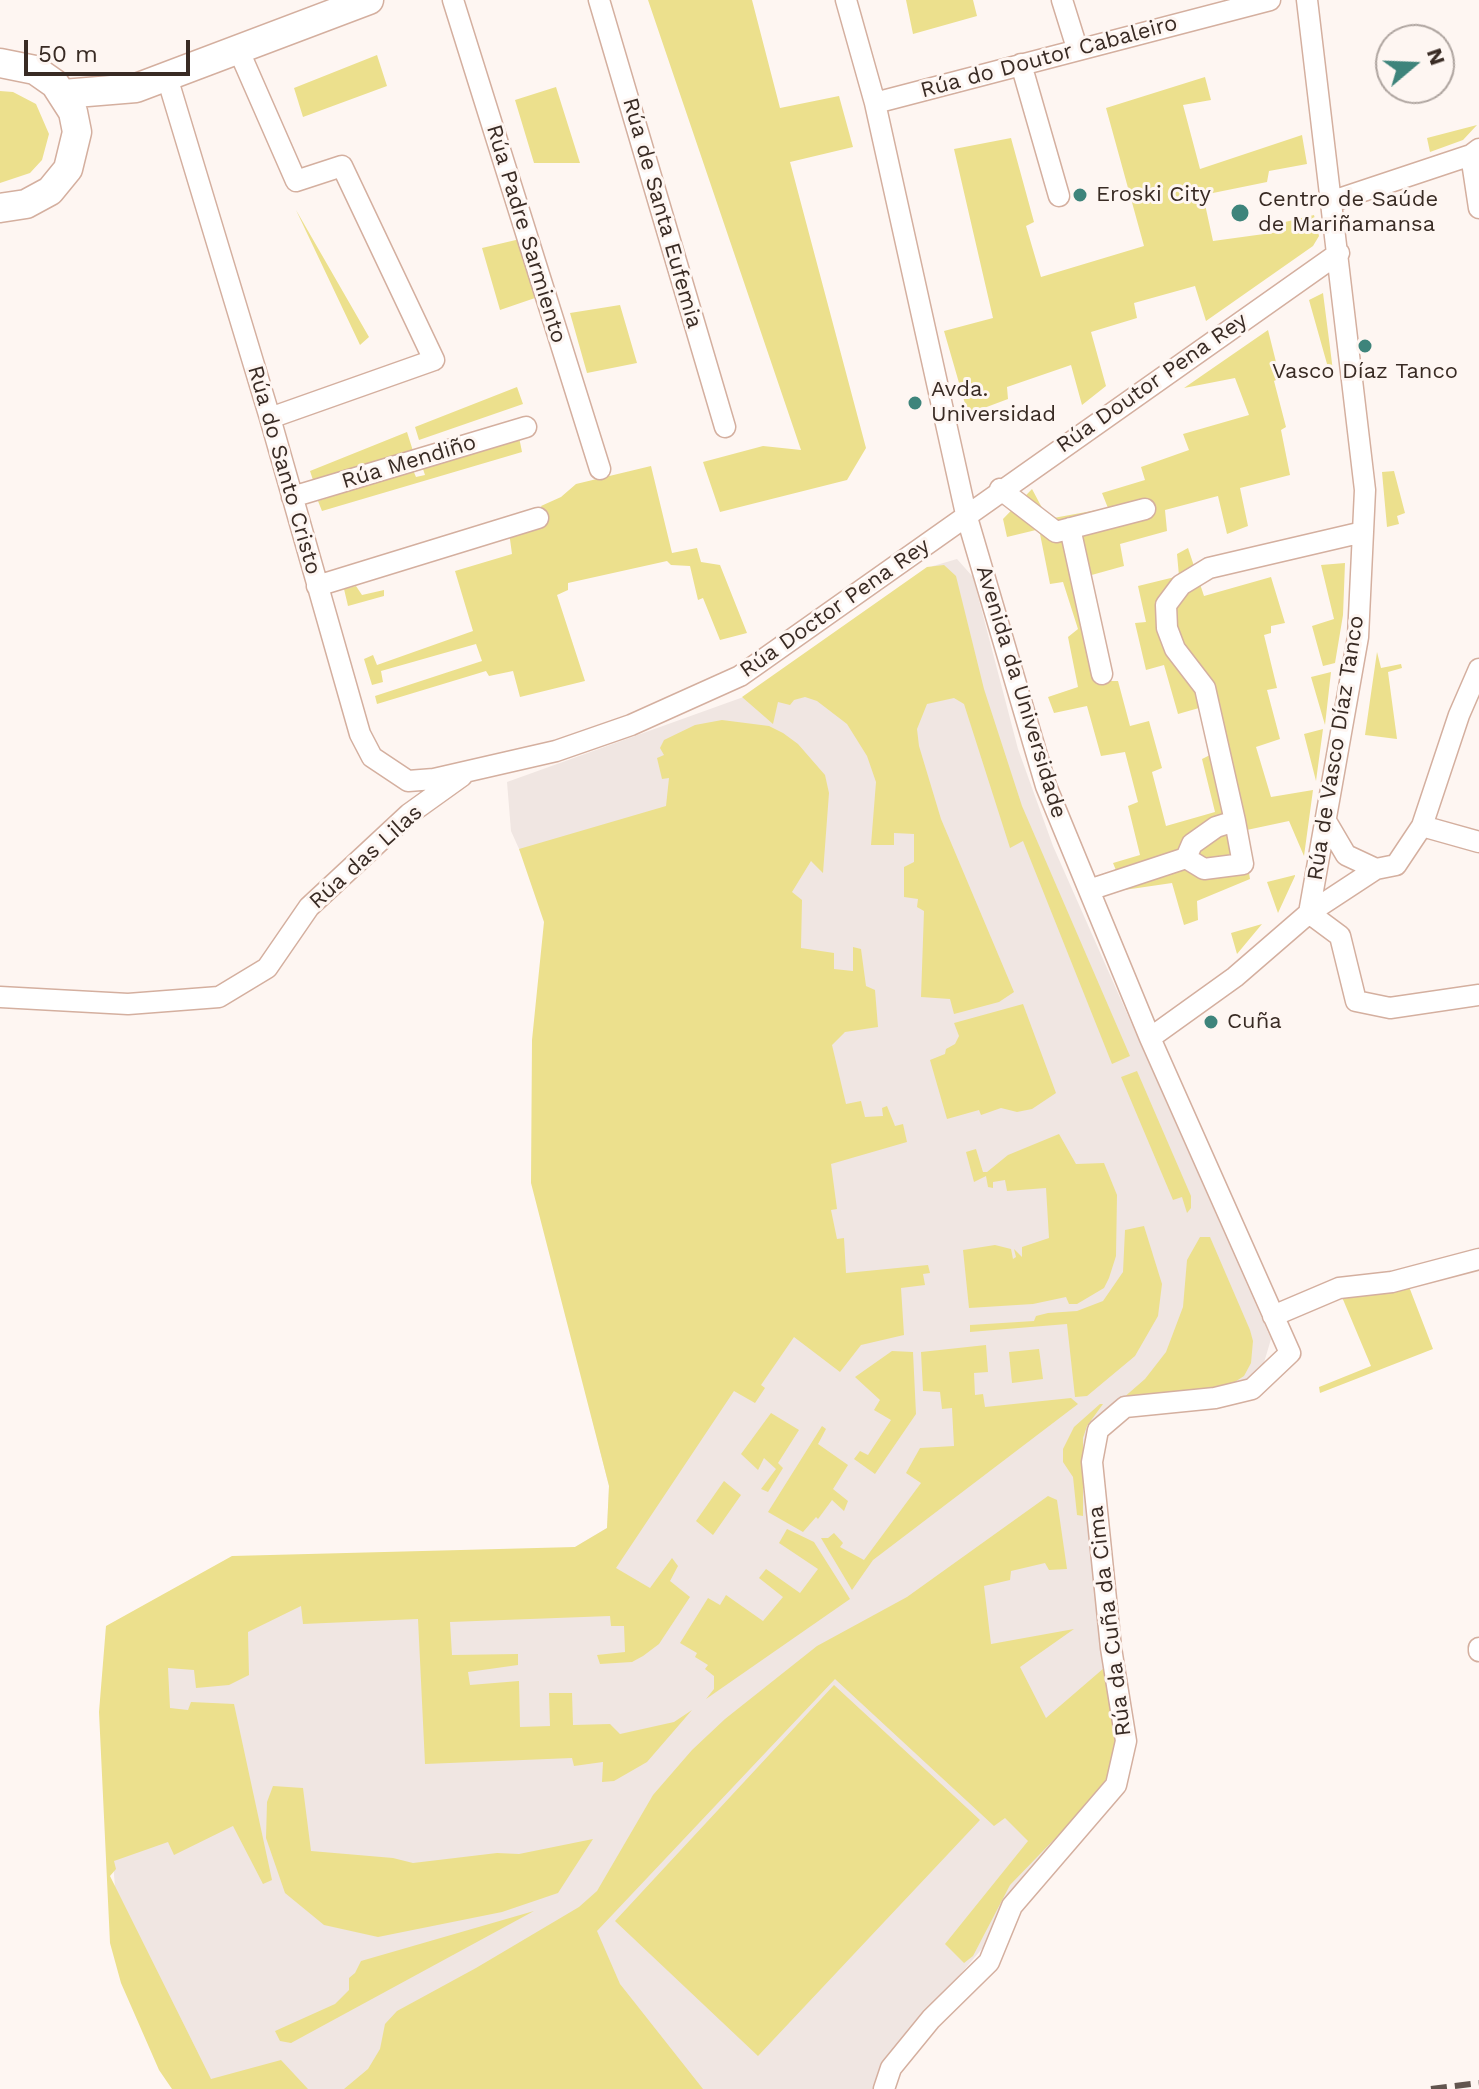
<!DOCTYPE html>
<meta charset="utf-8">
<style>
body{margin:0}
#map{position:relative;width:1479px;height:2089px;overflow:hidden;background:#fef6f2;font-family:"Work Sans",sans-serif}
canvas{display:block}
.north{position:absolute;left:1375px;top:24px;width:80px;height:80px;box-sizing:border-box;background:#fef6f2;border:2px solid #afa5a0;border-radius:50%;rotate:71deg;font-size:22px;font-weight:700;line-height:32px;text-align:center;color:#392b24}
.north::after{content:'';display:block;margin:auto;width:28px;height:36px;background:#3e847b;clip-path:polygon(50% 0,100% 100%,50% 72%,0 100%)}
.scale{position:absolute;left:24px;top:40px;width:166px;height:36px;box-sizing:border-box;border:4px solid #392b24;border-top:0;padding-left:10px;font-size:24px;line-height:28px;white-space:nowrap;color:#392b24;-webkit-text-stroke:6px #fef6f2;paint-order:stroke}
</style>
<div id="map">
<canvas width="1479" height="2089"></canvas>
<div class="north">N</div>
<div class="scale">50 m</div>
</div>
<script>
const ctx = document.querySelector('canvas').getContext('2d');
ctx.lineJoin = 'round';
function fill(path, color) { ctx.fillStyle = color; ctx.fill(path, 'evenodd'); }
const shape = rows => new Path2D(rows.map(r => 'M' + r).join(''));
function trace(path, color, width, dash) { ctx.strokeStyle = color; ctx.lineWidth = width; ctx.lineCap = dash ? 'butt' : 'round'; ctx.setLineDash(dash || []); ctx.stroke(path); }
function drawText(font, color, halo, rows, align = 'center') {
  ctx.font = font + ' "Work Sans",sans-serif'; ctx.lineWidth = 6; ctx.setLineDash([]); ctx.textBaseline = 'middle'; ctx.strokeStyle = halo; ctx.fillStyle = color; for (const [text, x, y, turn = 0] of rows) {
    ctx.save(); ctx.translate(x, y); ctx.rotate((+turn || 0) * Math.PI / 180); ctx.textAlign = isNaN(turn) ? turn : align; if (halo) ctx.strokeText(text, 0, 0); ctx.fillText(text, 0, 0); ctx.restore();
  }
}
fill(shape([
 [957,559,973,577,1018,749,1053,846,1271,1339,1263,1366,1243,1384,1110,1407,1087,1429,1082,1475,1122,1747,986,1944,891,2056,878,2089,181,2089,120,1952,108,1797,112,1628,575,1547,607,1528,609,1486,548,1242,554,927,511,831,507,782,749,695,933,566]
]), '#f0e6e2');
fill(shape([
 [648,0,752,0,780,108,839,96,853,147,790,162,866,448,847,480,720,512,703,462,763,446,801,450],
 [906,0,973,0,977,16,913,34],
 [377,55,387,86,303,117,294,88],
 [1205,77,1211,100,1183,105,1200,169,1302,135,1307,164,1269,171,1267,182,1203,195,1213,241,1286,231,1285,222,1314,215,1319,236,1313,246,1206,321,1195,286,1134,303,1137,318,1091,332,1106,386,1082,405,1071,365,1007,387,1008,399,968,414,944,331,993,318,954,149,1011,138,1034,222,1026,226,1041,277,1144,246,1106,108],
 [556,87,580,163,534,163,515,100],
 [0,91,13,92,36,104,49,134,42,160,30,173,0,183],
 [1477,125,1463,140,1430,152,1427,138],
 [296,210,369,337,360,345],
 [520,239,535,298,500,310,482,248],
 [1323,293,1333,371,1329,371,1309,300],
 [620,305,637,363,587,373,570,313],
 [1268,330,1280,378,1274,381,1286,427,1281,430,1290,475,1240,488,1248,526,1227,534,1218,496,1165,510,1167,531,1120,544,1124,566,1088,576,1099,681,1118,681,1130,726,1149,721,1162,768,1152,772,1166,826,1215,812,1202,759,1212,754,1199,708,1178,714,1164,665,1146,670,1135,623,1146,622,1138,586,1179,576,1177,554,1188,548,1204,596,1271,577,1285,623,1271,626,1271,633,1264,635,1277,688,1267,690,1280,739,1256,747,1271,797,1313,790,1304,856,1289,821,1242,831,1250,879,1197,901,1198,920,1184,925,1172,883,1124,890,1113,863,1140,855,1128,806,1138,802,1125,752,1101,756,1087,706,1054,713,1048,697,1078,687,1068,637,1078,629,1063,582,1050,584,1040,534,1036,530,1007,537,1003,519,1032,489,1048,519,1108,508,1102,493,1145,480,1141,467,1189,450,1183,434,1249,415,1235,378,1184,388],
 [517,387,523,404,419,440,415,427],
 [407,432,413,451,313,480,310,471],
 [519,437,522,452,322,511,318,501,413,470,416,477,425,475,422,466],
 [651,466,672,553,697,548,701,562,720,565,747,633,720,640,703,598,698,600,690,566,671,565,667,561,568,583,568,590,557,595,585,681,520,697,513,671,489,676,486,671,377,704,375,696,482,661,476,644,381,671,383,682,372,685,364,659,373,655,377,665,473,631,455,571,512,554,509,532,548,523,541,506,561,497,576,484],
 [1394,471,1405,513,1397,516,1399,524,1387,527,1382,472],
 [1345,563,1343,615,1335,663,1323,666,1312,626,1334,619,1321,565],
 [944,565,956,576,984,689,1022,806,1130,1056,1112,1064,1023,841,1010,848,964,704,954,698,927,704,917,729,919,746,941,819,1014,992,999,1002,954,1014,950,999,921,997,924,911,917,907,918,899,904,897,904,867,914,862,914,834,894,833,894,845,871,845,876,782,867,756,847,724,817,701,805,697,794,700,790,705,778,702,773,724,742,697,927,567],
 [356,586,362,595,384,590,384,596,348,606,344,589],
 [1377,652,1381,668,1401,664,1402,668,1388,672,1397,739,1365,735],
 [1331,672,1325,725,1311,677],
 [722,720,769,726,783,733,798,744,825,775,829,793,823,873,811,861,792,892,802,900,801,948,834,953,834,969,853,971,853,947,861,949,866,986,875,990,878,1027,845,1032,832,1045,846,1104,861,1101,865,1117,883,1116,882,1108,887,1106,895,1126,903,1124,907,1142,831,1164,837,1209,831,1210,837,1239,844,1238,846,1273,928,1265,930,1273,923,1274,925,1285,901,1288,904,1335,861,1345,840,1372,794,1337,761,1385,765,1388,755,1403,734,1391,616,1568,650,1588,672,1558,678,1566,670,1581,690,1597,659,1644,643,1656,632,1662,600,1664,597,1655,625,1652,624,1626,611,1626,610,1616,450,1622,452,1655,518,1654,518,1665,468,1672,470,1685,519,1681,520,1727,550,1726,549,1693,572,1693,573,1725,610,1724,620,1734,674,1722,692,1710,647,1762,614,1781,602,1782,603,1762,574,1766,572,1758,425,1764,418,1619,303,1624,301,1606,248,1632,249,1675,229,1685,196,1688,194,1670,168,1668,170,1708,188,1710,191,1702,234,1704,272,1880,263,1884,233,1826,174,1855,168,1842,114,1861,116,1869,110,1876,211,2079,281,2060,308,2089,172,2089,159,2070,121,1983,110,1943,99,1712,106,1626,232,1556,575,1547,607,1528,609,1486,531,1183,532,1040,544,922,519,849,666,806,669,778,662,779,657,758,664,755,660,748,664,740,695,725],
 [1323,729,1316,781,1304,734],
 [1295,875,1295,876,1278,913,1267,882],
 [1262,924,1237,954,1231,933],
 [1023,1004,1056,1093,1032,1109,1017,1112,1001,1108,981,1115,979,1110,947,1119,930,1060,945,1054,946,1049,955,1044,959,1036,954,1023],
 [1137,1071,1191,1196,1191,1208,1187,1213,1182,1197,1173,1200,1121,1077],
 [1059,1134,1076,1164,1104,1163,1117,1195,1116,1256,1109,1278,1104,1288,1077,1304,1069,1304,1066,1297,1033,1304,969,1308,963,1250,995,1245,1011,1249,1013,1259,1016,1257,1014,1249,1022,1257,1022,1247,1049,1238,1046,1188,1007,1191,1005,1180,993,1182,993,1188,988,1187,986,1176,974,1182,966,1152,976,1149,983,1172,987,1172,1008,1155],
 [1144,1226,1162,1284,1158,1316,1135,1356,1087,1396,1075,1397,1067,1324,970,1332,970,1325,1034,1321,1036,1316,1048,1313,1077,1311,1103,1301,1123,1272,1125,1230],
 [1200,1237,1210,1237,1250,1330,1253,1341,1251,1363,1244,1376,1227,1387,1113,1402,1122,1399,1145,1379,1166,1352,1183,1307,1187,1260],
 [1408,1284,1433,1349,1320,1393,1319,1387,1371,1366,1339,1290],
 [986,1345,988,1372,974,1373,975,1395,983,1394,985,1407,1071,1398,1078,1404,873,1560,852,1590,821,1538,828,1538,834,1533,843,1543,840,1547,864,1560,921,1483,906,1473,920,1448,954,1446,952,1408,942,1409,940,1392,923,1391,921,1352],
 [1039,1349,1043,1379,1012,1383,1009,1352],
 [892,1351,913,1352,916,1414,875,1474,854,1459,860,1451,868,1455,891,1420,874,1410,880,1400,855,1377],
 [1100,1404,1103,1404,1087,1426,1083,1438,1083,1516,1077,1515,1073,1477,1063,1462,1063,1449,1074,1427],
 [771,1413,799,1430,778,1463,783,1468,768,1492,761,1489,776,1469,764,1458,758,1470,741,1454],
 [822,1426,826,1429,818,1444,848,1465,833,1489,848,1501,844,1511,832,1500,818,1519,816,1517,803,1532,768,1512],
 [724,1481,741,1495,713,1535,696,1521],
 [1048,1496,1057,1500,1067,1569,1049,1570,1045,1563,1011,1571,1010,1580,984,1586,991,1644,1074,1629,1020,1667,1046,1718,1104,1668,1122,1747,1099,1793,1010,1885,973,1956,964,1963,945,1944,1028,1841,1005,1818,994,1826,835,1679,597,1931,620,1984,703,2089,344,2089,368,2069,380,2049,385,2024,397,2011,476,1968,579,1907,597,1891,653,1795,692,1750,725,1719,817,1646,907,1597],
 [787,1529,814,1542,850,1599,706,1699,714,1689,714,1676,705,1669,708,1665,695,1657,697,1653,680,1643,708,1598,720,1605,726,1595,763,1621,783,1597,759,1578,766,1569,800,1593,818,1569,779,1543],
 [834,1685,980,1820,758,2056,615,1921],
 [273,1786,303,1788,311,1851,393,1858,413,1863,497,1853,519,1854,593,1839,558,1893,502,1912,378,1937,324,1925,285,1893,266,1838,267,1802],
 [534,1911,291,2043,280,2041,275,2031,335,2004,349,1990,349,1978,355,1973,361,1961]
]), '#ece08d');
const street = shape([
 [453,0,600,469],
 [599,0,725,427],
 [846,0,875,103,966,514,1046,786,1150,1038,1290,1353,1252,1389,1215,1398,1125,1407,1098,1430,1092,1462,1111,1648,1126,1741,1116,1785,1012,1906,989,1962,931,2019,891,2068,884,2089],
 [1062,0,1077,48],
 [1307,0,1365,490,1358,637,1309,913],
 [239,51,296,181,342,166,434,360,270,418],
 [1021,64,1059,196],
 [167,77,270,418,360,734,372,757,408,781,434,779,556,751,631,725,740,676,1339,253],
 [875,103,1270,0],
 [1471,155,1479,208],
 [1333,201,1471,155,1479,149],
 [1000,489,1056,532,1145,509],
 [292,497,526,427],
 [1070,528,1102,674],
 [317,586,538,518],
 [1235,821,1205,688,1175,649,1167,628,1166,605,1181,585,1209,568,1363,532],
 [1326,821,1346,855,1376,869],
 [1422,826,1479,842],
 [1089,890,1186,858,1204,869,1243,864,1235,821,1216,827,1192,844,1186,858],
 [1309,913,1340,936,1356,1001,1390,1008,1479,995],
 [0,997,128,1004,219,997,267,968,309,907,409,814,462,776],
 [1150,1038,1235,977,1309,913,1376,869,1396,865,1422,826,1459,715,1479,669],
 [1273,1316,1339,1288,1392,1282,1479,1259],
 [1479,1648,1479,1651]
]);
const secondary = shape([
 [0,63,35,70,55,84,73,112,77,132,68,169,50,191,26,204,0,208],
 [63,94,136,88,369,0]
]);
trace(street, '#d4af9f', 23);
trace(secondary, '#d4af9f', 31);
trace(street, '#fff', 20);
trace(secondary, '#fff', 28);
trace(shape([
 [1431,2089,1479,2083]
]), '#62554f', 6, [16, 8]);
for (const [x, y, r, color] of [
 [1080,195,8,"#3e847b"],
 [1240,213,10,"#3e847b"],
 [1365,346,8,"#3e847b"],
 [915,403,8,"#3e847b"],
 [1211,1022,8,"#3e847b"]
]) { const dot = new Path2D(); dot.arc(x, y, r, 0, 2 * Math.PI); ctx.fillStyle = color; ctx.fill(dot); trace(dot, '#fef6f2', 3); }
drawText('22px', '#392b24', '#fef6f2', [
 ["Rúa do Doutor Cabaleiro",1049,57,-15],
 ["Rúa de Santa Eufemia",662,213,74],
 ["Rúa Padre Sarmiento",526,234,73],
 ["Rúa Doutor Pena Rey",1152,383,-35],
 ["Rúa Mendiño",409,462,-17],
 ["Rúa do Santo Cristo",284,470,74],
 ["Rúa Doctor Pena Rey",835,608,-35],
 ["Avenida da Universidade",1021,692,73],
 ["Rúa de Vasco Díaz Tanco",1336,748,-81],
 ["Rúa das Lilas",366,857,-42],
 ["Rúa da Cuña da Cima",1110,1621,-97]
]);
drawText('22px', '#392b24', '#fef6f2', [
 ["Eroski City",1096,195],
 ["Centro de Saúde",1258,200],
 ["de Mariñamansa",1258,225],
 ["Vasco Díaz Tanco",1365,372,"center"],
 ["Avda.",931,390],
 ["Universidad",931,415],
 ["Cuña",1227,1022]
], 'left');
</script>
